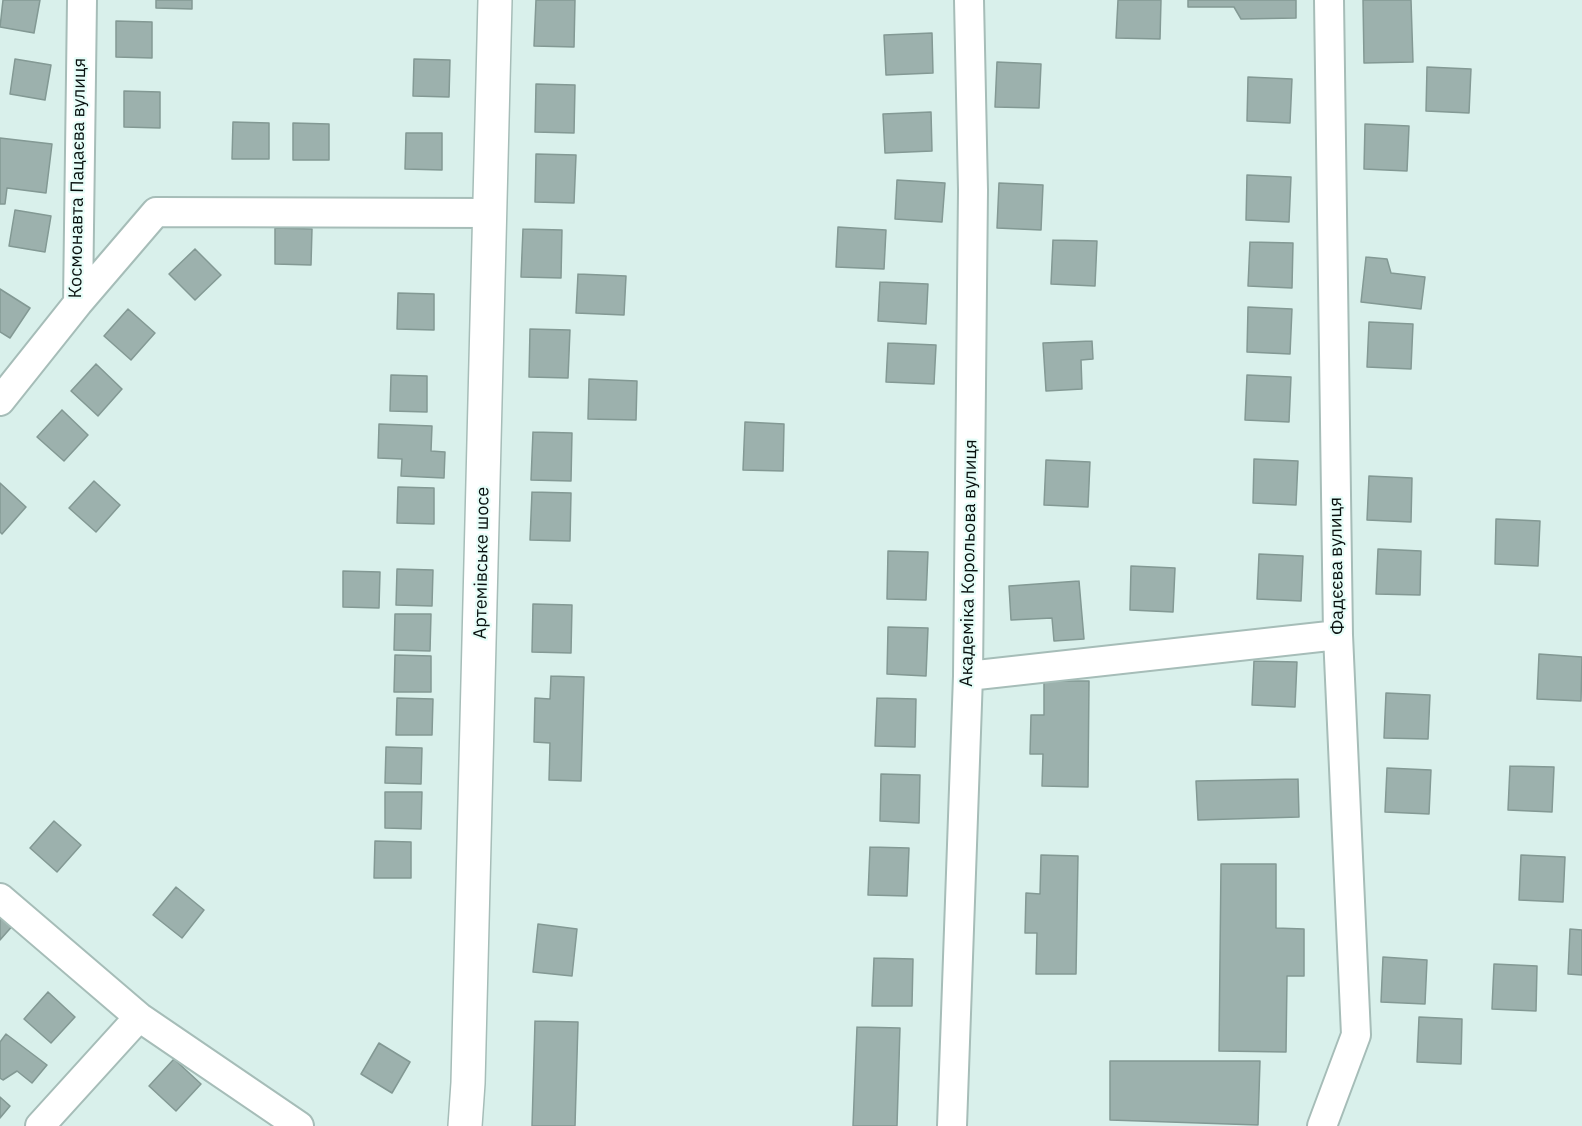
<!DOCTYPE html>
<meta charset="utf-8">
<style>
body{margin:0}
canvas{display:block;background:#d9f0eb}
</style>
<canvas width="1582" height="1126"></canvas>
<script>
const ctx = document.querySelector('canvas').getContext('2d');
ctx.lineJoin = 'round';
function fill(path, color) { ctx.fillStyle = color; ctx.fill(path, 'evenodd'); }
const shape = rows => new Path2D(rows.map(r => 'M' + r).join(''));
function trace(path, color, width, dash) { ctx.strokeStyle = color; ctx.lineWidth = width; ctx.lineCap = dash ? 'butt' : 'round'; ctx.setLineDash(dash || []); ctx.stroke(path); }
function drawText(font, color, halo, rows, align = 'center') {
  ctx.font = font + ' "IBM Plex Sans",sans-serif'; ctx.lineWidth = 4.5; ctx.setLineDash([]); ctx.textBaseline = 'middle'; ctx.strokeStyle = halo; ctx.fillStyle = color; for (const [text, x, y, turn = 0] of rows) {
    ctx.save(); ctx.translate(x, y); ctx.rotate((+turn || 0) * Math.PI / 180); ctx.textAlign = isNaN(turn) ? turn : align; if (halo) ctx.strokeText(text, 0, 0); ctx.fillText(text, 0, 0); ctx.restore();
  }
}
const building = shape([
 [3,0,40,0,34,33,0,27,3,0],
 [156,0,192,0,192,9,156,8,156,0],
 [536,0,575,0,574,47,534,46,536,0],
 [1118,0,1161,0,1160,39,1116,38,1118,0],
 [1188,0,1296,0,1296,18,1241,19,1234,7,1188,7,1188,0],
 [1363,0,1411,0,1413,62,1364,63,1363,0],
 [116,21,152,22,152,58,116,57,116,21],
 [932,33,933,73,886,75,884,35,932,33],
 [15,59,51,65,45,100,10,94,15,59],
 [414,59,450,60,449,97,413,96,414,59],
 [997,62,1041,64,1039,108,995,107,997,62],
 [1427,67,1471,69,1469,113,1426,111,1427,67],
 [1248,77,1292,79,1290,123,1247,121,1248,77],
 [536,84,575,85,574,133,535,132,536,84],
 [124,91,160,92,160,128,124,127,124,91],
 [931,112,932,151,885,153,883,114,931,112],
 [233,122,269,123,269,159,232,159,233,122],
 [293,123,329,124,329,160,293,160,293,123],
 [1365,124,1409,126,1407,171,1364,169,1365,124],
 [406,133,442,133,442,170,405,169,406,133],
 [0,138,52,144,46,193,7,188,5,204,0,204,0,138],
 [536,154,576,155,574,203,535,202,536,154],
 [1247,175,1291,177,1289,222,1246,220,1247,175],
 [897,180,945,183,942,222,895,219,897,180],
 [999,183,1043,185,1041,230,997,228,999,183],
 [15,210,51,216,45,252,9,246,15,210],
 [838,227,886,230,884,269,836,267,838,227],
 [275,228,312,229,311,265,275,264,275,228],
 [523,229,562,230,561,278,521,277,523,229],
 [1053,240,1097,241,1095,286,1051,284,1053,240],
 [1250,242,1293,243,1292,288,1248,286,1250,242],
 [195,249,221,275,195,300,169,274,195,249],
 [1366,257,1387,259,1391,273,1425,277,1421,309,1361,302,1366,257],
 [578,274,626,276,624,315,576,313,578,274],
 [880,282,928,284,926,324,878,321,880,282],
 [0,289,30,308,10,338,0,332,0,289],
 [398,293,434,294,434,330,397,329,398,293],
 [1248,307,1292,309,1290,354,1247,352,1248,307],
 [128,309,155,333,131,360,104,336,128,309],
 [1369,322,1413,324,1411,369,1367,367,1369,322],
 [530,329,570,330,568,378,529,377,530,329],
 [1092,341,1093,359,1081,360,1082,389,1046,391,1043,343,1092,341],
 [888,343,936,345,934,384,886,382,888,343],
 [96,364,122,389,98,416,71,391,96,364],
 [391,375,427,376,427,412,390,411,391,375],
 [1247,375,1291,377,1289,422,1245,420,1247,375],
 [589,379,637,381,636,420,588,419,589,379],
 [62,410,88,435,64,461,37,437,62,410],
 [745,422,784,424,783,471,743,470,745,422],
 [379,424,432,426,431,451,445,452,444,478,401,476,402,459,378,458,379,424],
 [533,432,572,433,571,481,531,480,533,432],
 [1254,459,1298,461,1296,505,1253,503,1254,459],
 [1046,460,1090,462,1088,507,1044,505,1046,460],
 [1369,476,1412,478,1411,522,1367,520,1369,476],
 [94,481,120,505,96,532,69,508,94,481],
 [0,483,26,507,2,534,0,532,0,483],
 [398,487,434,488,434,524,397,523,398,487],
 [532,492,571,493,570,541,530,540,532,492],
 [1496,519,1540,521,1538,566,1495,564,1496,519],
 [1378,549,1421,551,1420,595,1376,594,1378,549],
 [888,551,928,552,926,600,887,599,888,551],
 [1259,554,1303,556,1301,601,1257,599,1259,554],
 [1131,566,1175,568,1173,612,1130,610,1131,566],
 [397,569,433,570,432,606,396,605,397,569],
 [343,571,380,572,379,608,343,607,343,571],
 [1079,581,1084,639,1054,641,1052,618,1011,620,1009,586,1079,581],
 [533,604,572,605,571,653,532,652,533,604],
 [395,614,431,614,430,651,394,650,395,614],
 [888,627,928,628,926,676,887,674,888,627],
 [1539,654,1582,657,1581,701,1537,699,1539,654],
 [395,655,431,656,431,692,394,692,395,655],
 [1254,661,1297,662,1295,707,1252,705,1254,661],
 [551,676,584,677,581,781,549,780,550,743,534,742,535,698,550,699,551,676],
 [1044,681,1089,681,1088,787,1042,786,1043,754,1030,754,1031,715,1044,715,1044,681],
 [1386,693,1430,695,1428,739,1384,738,1386,693],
 [397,698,433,699,432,735,396,735,397,698],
 [877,698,916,699,915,747,875,746,877,698],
 [386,747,422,748,421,784,385,783,386,747],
 [1510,766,1554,767,1552,812,1508,810,1510,766],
 [1387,768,1431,770,1429,814,1385,812,1387,768],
 [881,774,920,775,919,823,880,821,881,774],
 [1298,779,1299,817,1198,820,1196,781,1298,779],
 [385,792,422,792,421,829,385,828,385,792],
 [54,821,81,845,57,872,30,848,54,821],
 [375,841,411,842,411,878,374,878,375,841],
 [870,847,909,848,907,896,868,895,870,847],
 [1041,855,1078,856,1076,974,1036,974,1037,933,1025,933,1026,893,1040,894,1041,855],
 [1521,855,1565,857,1563,902,1519,900,1521,855],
 [1221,864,1276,864,1276,928,1304,929,1304,976,1287,976,1286,1052,1219,1051,1221,864],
 [176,887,204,910,182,938,153,915,176,887],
 [0,910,15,923,0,940,0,910],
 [538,924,577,929,572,976,533,972,538,924],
 [1570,929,1582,930,1582,975,1568,974,1570,929],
 [1383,957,1427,960,1425,1004,1381,1002,1383,957],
 [874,958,913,959,912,1006,872,1006,874,958],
 [1494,964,1537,966,1536,1011,1492,1009,1494,964],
 [48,992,75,1017,51,1043,24,1019,48,992],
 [1419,1017,1462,1019,1461,1064,1417,1062,1419,1017],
 [535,1021,578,1022,575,1126,532,1126,535,1021],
 [857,1027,900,1028,897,1126,853,1126,857,1027],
 [6,1034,47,1065,32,1083,17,1071,3,1080,0,1078,0,1042,6,1034],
 [379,1043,410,1062,392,1093,361,1074,379,1043],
 [174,1059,201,1084,176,1111,149,1086,174,1059],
 [1110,1061,1260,1061,1258,1125,1110,1120,1110,1061],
 [0,1097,10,1106,0,1118,0,1097]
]);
fill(building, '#9cb1ad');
trace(building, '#839994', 1.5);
const minor = shape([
 [78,303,156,212,490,213],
 [0,401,78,303,82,0],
 [968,676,1338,635],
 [0,898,139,1017,299,1126],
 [40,1126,139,1017],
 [952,1126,968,676,973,190,969,0],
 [1322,1126,1356,1035,1338,635,1329,0]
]);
const secondary = shape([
 [465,1126,468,1083,495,0]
]);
trace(minor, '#a6bdb8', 32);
trace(secondary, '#a6bdb8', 36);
trace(minor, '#fff', 28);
trace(secondary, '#fff', 33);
drawText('18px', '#08100e', '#e6fdf8', [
 ["Космонавта Пацаєва вулиця",78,178,-89],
 ["Артемівське шосе",482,563,-89],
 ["Академіка Корольова вулиця",969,563,-89],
 ["Фадєєва вулиця",1337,566,-91]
]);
</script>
